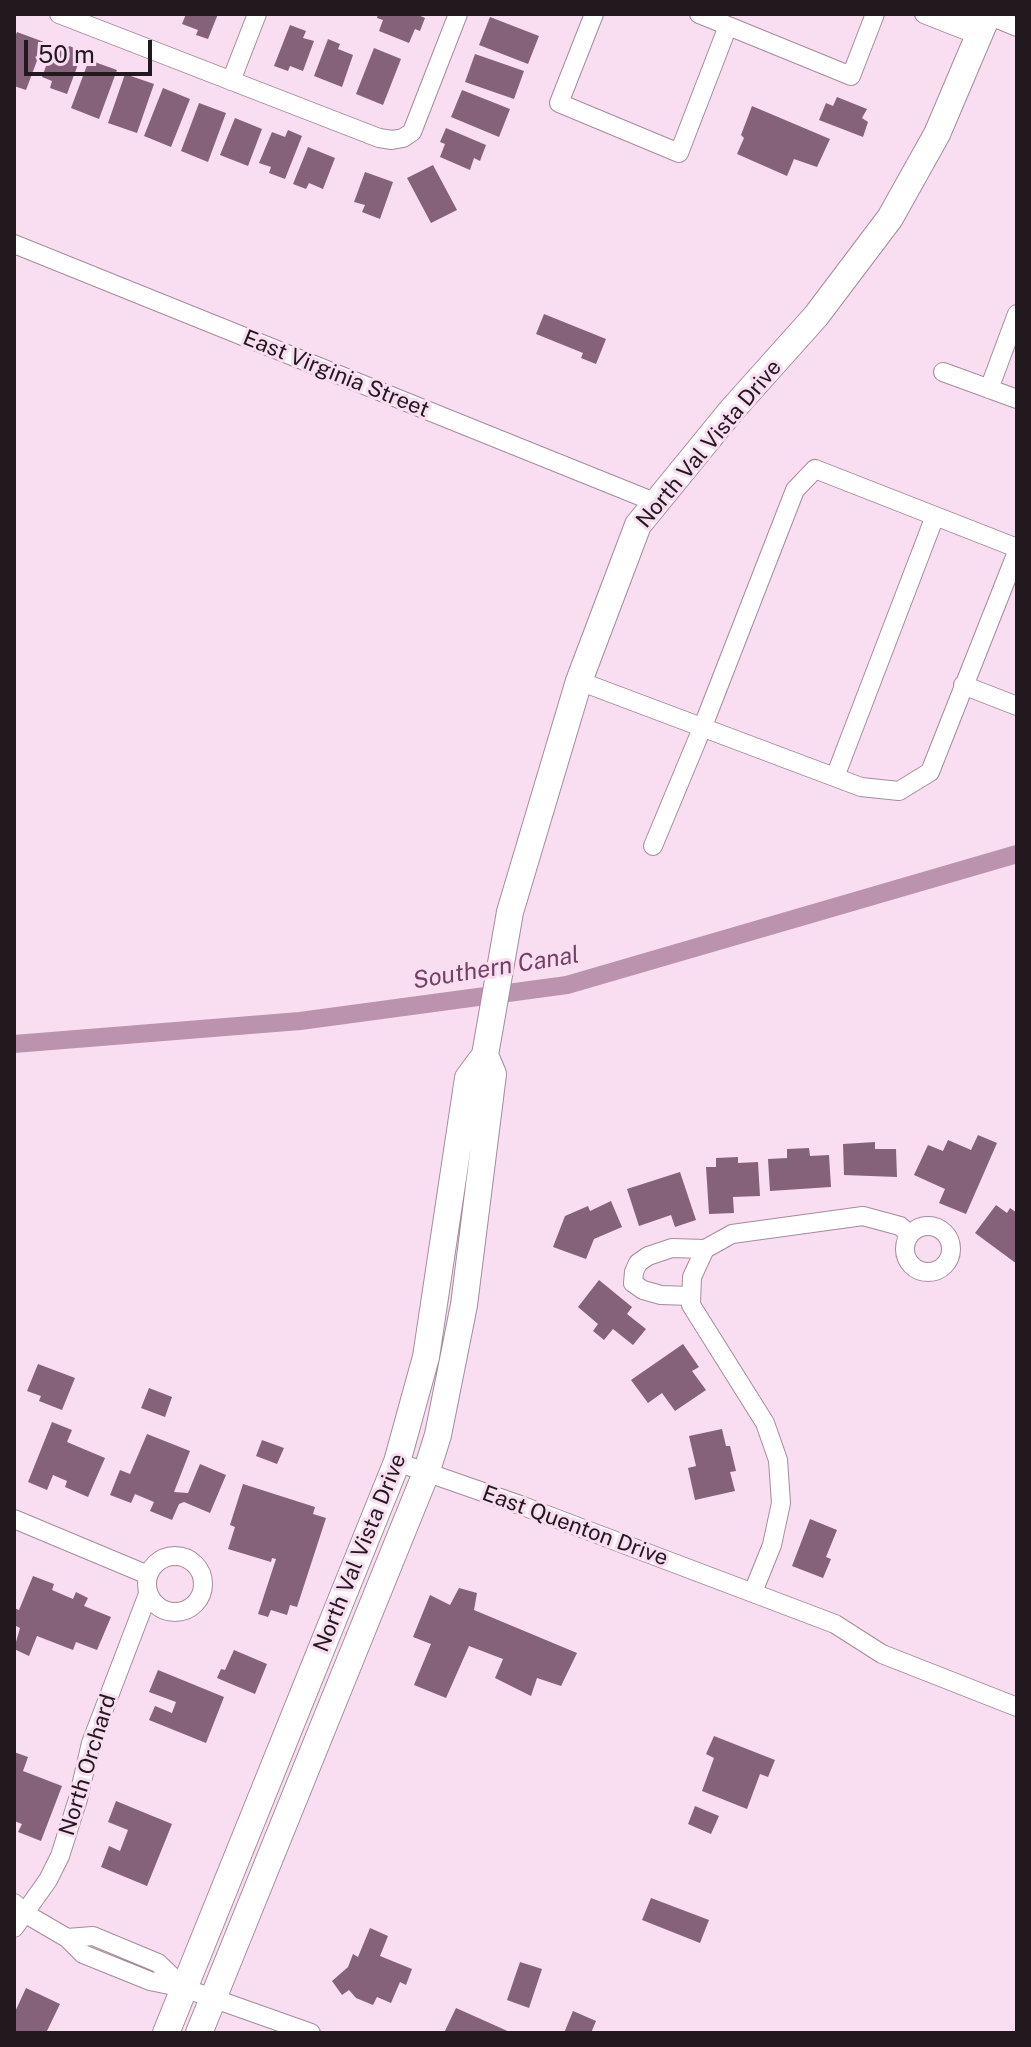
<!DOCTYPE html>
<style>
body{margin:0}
#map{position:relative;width:1031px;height:2047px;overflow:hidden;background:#f8def0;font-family:"Public Sans",sans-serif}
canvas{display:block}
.frame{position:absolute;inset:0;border:16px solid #22191f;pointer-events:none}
.scale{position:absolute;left:24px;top:40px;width:128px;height:36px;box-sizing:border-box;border:4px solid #22191f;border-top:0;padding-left:10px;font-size:24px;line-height:28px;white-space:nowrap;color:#22191f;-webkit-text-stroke:6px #f8def0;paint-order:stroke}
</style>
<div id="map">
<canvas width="1031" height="2047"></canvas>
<div class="frame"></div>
<div class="scale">50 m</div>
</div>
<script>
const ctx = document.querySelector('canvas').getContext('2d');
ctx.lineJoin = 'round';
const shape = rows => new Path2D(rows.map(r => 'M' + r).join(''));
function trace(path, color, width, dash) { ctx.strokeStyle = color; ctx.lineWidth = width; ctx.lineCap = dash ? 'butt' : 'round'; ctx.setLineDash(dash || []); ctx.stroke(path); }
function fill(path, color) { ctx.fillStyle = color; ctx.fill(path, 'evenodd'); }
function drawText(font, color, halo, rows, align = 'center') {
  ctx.font = font + ' "Public Sans",sans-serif'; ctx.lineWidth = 6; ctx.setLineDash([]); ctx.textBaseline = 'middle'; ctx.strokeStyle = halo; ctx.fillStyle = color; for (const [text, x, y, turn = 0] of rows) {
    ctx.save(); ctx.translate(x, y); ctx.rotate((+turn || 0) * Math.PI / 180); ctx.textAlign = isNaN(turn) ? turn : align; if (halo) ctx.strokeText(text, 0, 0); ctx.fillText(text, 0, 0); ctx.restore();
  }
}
trace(shape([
 [14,1044,300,1021,567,985,1017,854]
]), '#bb93af', 18);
fill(shape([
 [186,14,218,14,208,39,196,35,198,30,182,24],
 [378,14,416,14,425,18,420,31,415,29,409,43,379,31,383,20,377,18],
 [490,17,539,36,528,64,479,45],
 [290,25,306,31,303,38,314,41,303,71,290,66,288,71,274,66],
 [17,32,44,42,26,90,14,86,14,39],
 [328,39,340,44,338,49,353,55,342,87,314,76],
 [69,46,83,51,67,94,50,88,52,81,42,77,53,47,66,53],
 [374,48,401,59,383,105,356,94],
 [475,54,524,71,514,99,465,82],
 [89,60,117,70,99,119,71,108],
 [125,74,154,84,137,133,108,123],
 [163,88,190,99,171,147,144,136],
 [462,90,510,109,499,137,451,117],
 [837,97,867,109,862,118,868,122,863,137,819,120,826,103,833,106],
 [199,103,226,113,208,162,181,151],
 [752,106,830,139,817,167,794,159,787,176,737,154,744,138,741,135],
 [235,118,262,129,248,166,220,155],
 [446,128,486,145,480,161,474,158,470,170,440,157,445,144,440,142],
 [288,130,302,136,285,179,269,173,271,167,259,163,272,132,285,137],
 [308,147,335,158,323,189,309,183,306,189,293,184],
 [433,165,457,210,431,223,407,178],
 [365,172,393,182,380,219,362,212,365,205,354,202],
 [544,314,606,339,596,364,581,358,583,353,536,334],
 [978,1135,997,1143,966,1214,939,1203,945,1189,914,1175,928,1145,943,1151,948,1140,971,1150],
 [875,1142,875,1149,896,1149,897,1177,844,1175,843,1144],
 [809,1148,810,1156,829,1155,831,1187,770,1191,768,1159,787,1158,787,1149],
 [738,1157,738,1163,758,1162,760,1196,733,1197,734,1213,709,1214,706,1167,716,1167,716,1158],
 [680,1172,696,1220,675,1227,671,1215,639,1226,627,1189],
 [611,1201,622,1227,594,1239,586,1259,553,1247,565,1216,588,1206,590,1211],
 [996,1205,1007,1213,1010,1208,1017,1213,1017,1264,975,1233],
 [599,1280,632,1307,627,1314,646,1329,633,1345,613,1329,604,1340,593,1331,598,1324,578,1307],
 [683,1344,699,1367,692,1371,706,1390,675,1411,662,1393,648,1403,631,1380],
 [38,1364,75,1378,62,1410,39,1401,41,1396,27,1391],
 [149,1388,172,1397,165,1417,141,1408],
 [52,1422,72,1430,67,1442,105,1458,88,1497,65,1487,67,1481,53,1475,47,1490,28,1482],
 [722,1429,726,1446,730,1446,736,1471,730,1472,735,1491,695,1500,688,1468,696,1466,689,1436],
 [147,1434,190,1451,174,1492,188,1493,200,1464,226,1475,210,1513,184,1502,179,1504,172,1520,150,1511,154,1502,135,1494,131,1503,110,1495,120,1470,130,1474],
 [262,1440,284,1448,277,1464,256,1456],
 [243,1484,315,1507,313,1514,326,1518,297,1607,290,1605,287,1615,271,1610,268,1617,258,1614,276,1559,272,1558,271,1562,228,1549,235,1527,230,1525],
 [810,1519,837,1530,826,1557,831,1559,823,1578,792,1566],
 [33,1576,54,1584,52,1590,73,1599,76,1592,88,1598,84,1606,111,1617,97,1650,76,1642,73,1650,37,1636,29,1656,14,1649,20,1628,14,1625,14,1608,19,1610],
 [459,1588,477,1593,474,1610,577,1653,561,1686,537,1678,531,1696,495,1678,503,1659,469,1646,446,1698,414,1685,431,1644,413,1637,430,1595,450,1605],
 [234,1650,267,1664,255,1694,217,1678,221,1669,225,1670],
 [158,1670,224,1697,206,1743,149,1720,155,1706,172,1713,176,1702,149,1692],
 [714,1736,775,1760,768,1777,760,1774,747,1809,702,1791,714,1758,706,1754],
 [14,1752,28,1757,23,1771,62,1786,41,1841,18,1832,22,1824,14,1821],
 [116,1801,172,1824,147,1886,101,1867,109,1846,120,1851,128,1830,108,1822],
 [695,1806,719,1816,711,1834,688,1824],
 [651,1898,709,1920,700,1943,642,1920],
 [370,1928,388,1936,380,1956,412,1969,406,1985,400,1982,391,2003,377,1997,373,2005,356,1998,349,1990,342,1995,332,1981,348,1967,353,1954,358,1957],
 [520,1962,542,1969,529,2008,507,2000],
 [26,1988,60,2004,46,2033,14,2033,14,2014],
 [456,2008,512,2033,444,2033],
 [573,2011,596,2021,591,2033,564,2033]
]), '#85617a');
const street = shape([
 [59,14,379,138,392,140,403,138,412,132,458,14],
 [594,14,559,103,679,153,728,26],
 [699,14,851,76,875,14],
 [924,14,980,36],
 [960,14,984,23],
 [988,15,1017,27],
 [231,81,257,14],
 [14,244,657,503],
 [943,372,1017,399],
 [989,389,1017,314],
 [579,681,861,787,899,791,930,772,1017,552],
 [963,685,1017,706],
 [835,777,935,516],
 [653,846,703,726,795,490,815,469,1017,548],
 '905 1249a23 23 0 1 1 46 0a23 23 0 1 1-46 0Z',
 [691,1296,661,1295,643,1290,633,1283,634,1272,638,1263,648,1256,672,1248,705,1249],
 [397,1462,523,1506,835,1624,882,1654,1017,1707],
 [14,1519,148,1575],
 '147 1584a28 28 0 1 1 56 0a28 28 0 1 1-56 0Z',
 [753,1592,772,1545,781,1503,778,1460,765,1423,691,1305,692,1277,705,1249,732,1234,863,1216,900,1226,910,1235],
 [14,1903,26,1914,67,1938,83,1954,150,1981,184,1988,311,2033],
 [14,1928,48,1880,60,1856,78,1799,91,1743,148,1594],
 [67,1938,93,1936,158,1963,184,1988]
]);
const secondary = shape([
 [166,2033,397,1462,426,1357,468,1078,485,1055,510,912,579,681,638,525,731,411,816,316,890,218,937,134,988,14],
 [199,2033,426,1473,438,1435,464,1305,493,1074,485,1055]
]);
trace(street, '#a48c9c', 20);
trace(secondary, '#a48c9c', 28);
trace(street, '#fff', 18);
trace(secondary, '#fff', 26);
drawText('22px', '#22191f', '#f8def0', [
 ["East Virginia Street",336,374,22],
 ["North Val Vista Drive",709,444,-50],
 ["East Quenton Drive",575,1526,20],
 ["North Val Vista Drive",360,1553,-68],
 ["North Orchard",88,1765,-73]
]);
drawText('italic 24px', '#744067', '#f8def0', [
 ["Southern Canal",496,968,-9]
]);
</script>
